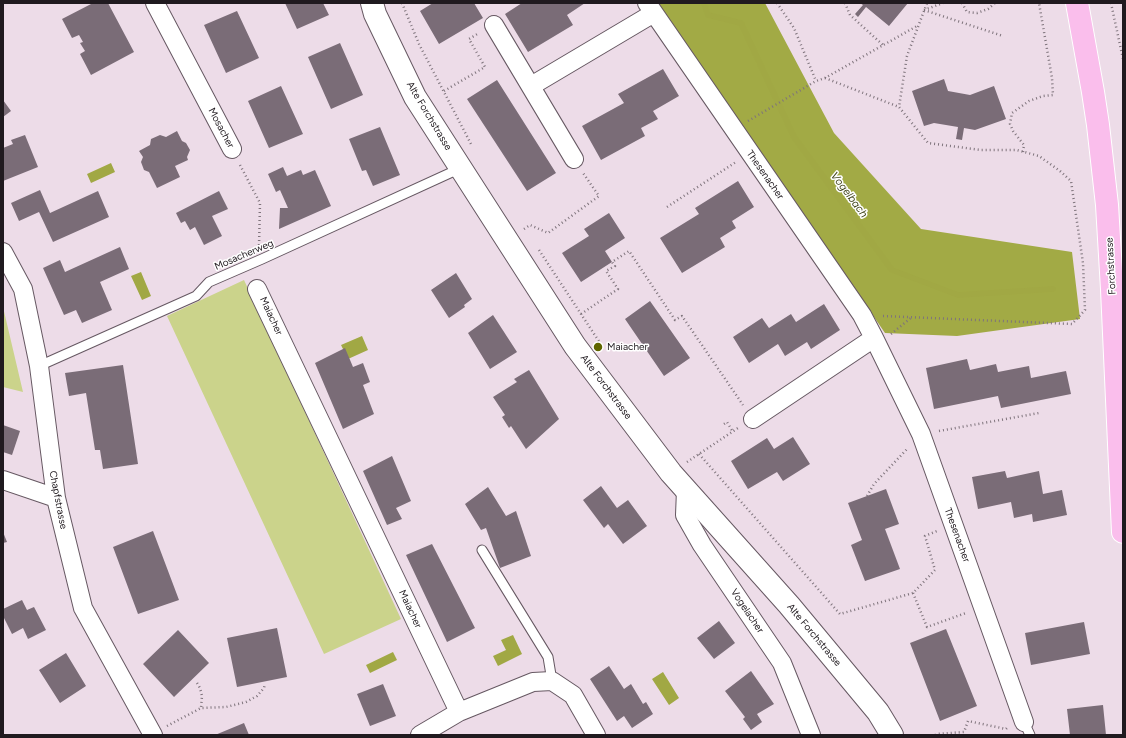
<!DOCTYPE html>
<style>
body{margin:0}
#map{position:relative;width:1126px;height:738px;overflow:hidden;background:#eddce8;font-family:Figtree,sans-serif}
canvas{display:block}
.frame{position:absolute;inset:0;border:4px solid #201a1f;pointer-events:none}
</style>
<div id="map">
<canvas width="1126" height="738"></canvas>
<div class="frame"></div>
</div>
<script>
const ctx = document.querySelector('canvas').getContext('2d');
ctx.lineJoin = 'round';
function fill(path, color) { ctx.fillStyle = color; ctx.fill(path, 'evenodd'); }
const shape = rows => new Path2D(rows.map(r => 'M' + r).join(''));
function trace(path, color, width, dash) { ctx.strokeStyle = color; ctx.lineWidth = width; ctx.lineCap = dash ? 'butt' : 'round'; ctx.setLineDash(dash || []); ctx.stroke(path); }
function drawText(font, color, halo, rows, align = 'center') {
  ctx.font = font + ' Figtree,sans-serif'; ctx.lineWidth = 3; ctx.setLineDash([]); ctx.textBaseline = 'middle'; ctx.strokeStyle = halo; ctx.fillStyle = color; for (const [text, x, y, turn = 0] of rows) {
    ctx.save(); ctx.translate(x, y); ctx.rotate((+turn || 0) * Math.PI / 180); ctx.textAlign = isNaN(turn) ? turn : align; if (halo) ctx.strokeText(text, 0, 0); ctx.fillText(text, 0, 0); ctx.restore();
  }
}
fill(shape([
 [244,280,401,619,324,654,167,316],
 [3,307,23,392,3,387]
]), '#cbd38b');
fill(shape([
 [658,3,765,3,834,133,921,229,1072,252,1080,319,957,336,885,333]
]), '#a2aa45');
fill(shape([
 [111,163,115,172,91,183,87,174],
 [141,272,151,296,142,300,131,276],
 [362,336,368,350,348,359,341,345],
 [513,635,522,654,498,666,493,656,506,650,501,640],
 [393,652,397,660,370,673,366,665],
 [663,672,679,698,669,705,652,679]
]), '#a1a844');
trace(shape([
 [704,3,708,15,741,23,794,137,892,270,958,295,1053,289]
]), '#a1a844', 5.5);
fill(shape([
 [93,3,108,3,134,52,91,75,80,54,85,51,80,43,83,42,79,35,72,38,62,19],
 [285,3,323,3,329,15,297,29],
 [433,3,474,3,483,18,439,44,420,11],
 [522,3,585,3,567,15,573,25,528,52,505,14],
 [860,3,908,3,889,26,866,7,858,17,855,14,863,5],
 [237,11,259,58,226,73,204,25],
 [340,43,363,95,331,109,308,57],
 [663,69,679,96,653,111,658,119,641,128,645,136,601,160,582,126,624,103,618,94],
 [944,79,948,91,970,95,994,86,1006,119,975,130,964,128,962,140,956,139,958,127,934,123,924,126,912,91],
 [497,80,556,173,527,191,467,99],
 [281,86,303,134,269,148,248,101],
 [3,100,11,111,3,117],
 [380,127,400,175,373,186,366,170,362,171,349,139],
 [177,131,182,141,186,143,190,150,187,157,188,160,175,166,180,177,157,188,149,172,144,170,141,162,143,157,139,151,150,145,151,139,160,135,166,137],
 [25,135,38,167,3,181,3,148,13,144,11,140],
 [283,167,287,176,301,170,303,175,315,170,331,206,279,229,280,208,288,208,280,190,276,192,268,174],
 [738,181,754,207,732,221,736,228,720,238,725,247,682,273,660,238,699,214,695,208],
 [40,190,50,213,98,191,109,217,53,242,39,212,19,221,11,203],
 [219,191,228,209,212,216,222,236,204,245,195,227,190,230,185,221,181,223,176,213],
 [609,213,625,238,605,251,612,262,581,282,562,253,589,236,584,229],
 [120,247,129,269,100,282,112,310,82,323,76,310,64,315,43,268,60,260,65,272],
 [456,273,472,299,464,305,465,307,449,318,431,290],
 [650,301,690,358,664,376,625,319],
 [824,304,840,330,811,349,807,342,785,356,778,344,749,363,733,337,762,318,769,328,791,314,796,322],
 [493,315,517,352,490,369,468,333],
 [345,348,353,367,363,363,370,382,363,385,374,414,343,429,315,363],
 [967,359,970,370,996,364,998,372,1029,366,1031,378,1066,371,1071,394,1001,408,998,396,934,409,926,368],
 [123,365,138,464,103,469,100,450,95,450,86,393,69,396,65,373],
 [529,370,559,419,526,449,511,426,509,428,502,417,505,415,493,397,517,382,514,379],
 [3,425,20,431,12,455,3,452],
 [793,437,810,464,783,481,777,472,748,489,731,461,767,438,774,449],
 [392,456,411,501,396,508,402,519,387,525,363,471],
 [1005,471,1007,478,1039,471,1043,494,1062,490,1067,515,1033,522,1032,514,1014,518,1011,502,978,509,972,477],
 [601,486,617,508,628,500,647,526,623,544,608,524,604,528,583,500],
 [488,487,506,516,516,511,531,556,500,568,486,528,481,530,465,504],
 [886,489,899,524,885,529,900,569,865,581,851,545,862,540,848,503],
 [153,531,179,600,138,614,113,547],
 [3,532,7,542,3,543],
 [432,544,475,628,447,642,406,555],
 [22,600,27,610,34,607,46,630,28,639,23,628,12,634,3,616,3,609],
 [719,621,735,643,714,659,697,638],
 [1084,622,1090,654,1031,665,1025,633],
 [277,628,287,677,237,687,227,638],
 [946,629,977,706,940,721,910,643],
 [178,630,209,663,174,697,143,664],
 [66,653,86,686,60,703,39,670],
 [609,666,624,689,631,684,643,704,646,702,653,714,632,728,624,716,617,721,590,679],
 [751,671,774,704,757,714,762,722,751,730,743,719,745,717,725,691],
 [383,684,396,716,370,726,357,694],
 [1103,705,1106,735,1070,735,1067,709],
 [244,723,249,735,215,735]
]), '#7a6c77');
const service = shape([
 [39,366,196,296,209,282,262,259,461,168],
 [482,550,548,657,552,681],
 [1024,722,1030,735]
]);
const minor = shape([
 [155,3,232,149],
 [647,3,862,315,874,338,921,434,1024,722],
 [494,25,574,159],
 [531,86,654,13],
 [3,252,23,289,39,366,56,498,83,608,153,735],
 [257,289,459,712],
 [753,419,874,338],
 [3,480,56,498],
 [686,490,685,515,702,545,782,663,811,735],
 [420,735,459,712,533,682,552,681,573,695,596,735]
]);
const tertiary = shape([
 [372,3,375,14,415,97,575,346,671,473,789,605,878,712,892,735]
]);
const trunk = shape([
 [1077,3,1093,92,1098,125,1107,205,1112,289,1123,532]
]);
trace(service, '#665862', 11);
trace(minor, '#665862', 20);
trace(tertiary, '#665862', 24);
trace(trunk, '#fff', 24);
trace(shape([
 [402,3,419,44,471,144],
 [777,3,794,28,816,81],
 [845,3,850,15,883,45],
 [962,3,967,12,977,13,988,9,995,3],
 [1111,3,1123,59],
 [924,10,1003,36],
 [924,10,943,3],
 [825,78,899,107],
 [444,91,485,67,469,39,479,33],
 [748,121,816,81,825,78,917,26],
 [1023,152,1024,145,1013,131,1010,124,1012,113,1029,101,1043,96,1053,95,1052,78,1039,3],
 [240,165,260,203,259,247],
 [667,207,736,162],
 [524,229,530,225,548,233,599,196,583,173],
 [539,250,602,346],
 [581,314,618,289,606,271,615,266,612,262,629,251,675,320,682,316,743,405],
 [883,316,1072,324,1085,310,1083,263,1071,181,1060,171,1039,156,1017,150,981,150,928,143,899,107,907,56,927,3],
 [891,334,912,317],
 [724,424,727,422,733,432],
 [939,431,1039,413],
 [699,454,840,614,913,593,935,570,925,536,937,531],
 [687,462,738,428],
 [867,496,874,484,908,448],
 [913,593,927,627,966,613],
 [197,683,200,688,202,696,201,708],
 [167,726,201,708,226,707,246,702,257,696,264,688,265,684],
 [935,735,937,734,964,732,968,721,1006,729,1007,728]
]), '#7f747c', 2.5, [1, 3]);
trace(service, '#fff', 9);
trace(minor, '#fff', 18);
trace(tertiary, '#fff', 22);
trace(trunk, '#fabeec', 22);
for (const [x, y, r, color] of [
 [598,347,5,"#606500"]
]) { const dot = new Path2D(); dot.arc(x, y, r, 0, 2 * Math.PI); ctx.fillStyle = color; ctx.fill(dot); trace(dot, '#fff', 1.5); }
drawText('10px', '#201a1f', '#fff', [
 ["Alte Forchstrasse",429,116,59],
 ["Mosacher",221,128,62],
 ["Thesenacher",765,175,55],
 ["Mosacherweg",244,255,-23],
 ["Forchstrasse",1111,266,-93],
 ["Maiacher",271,316,65],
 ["Alte Forchstrasse",606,387,53],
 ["Chapfstrasse",58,500,79],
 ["Thesenacher",957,535,70],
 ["Maiacher",410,609,65],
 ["Vogelacher",747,611,56],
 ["Alte Forchstrasse",814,635,50]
]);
drawText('10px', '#201a1f', '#fff', [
 ["Maiacher",607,347]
], 'left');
drawText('italic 11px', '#41441a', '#fff', [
 ["Vogelbach",849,195,53]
]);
</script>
